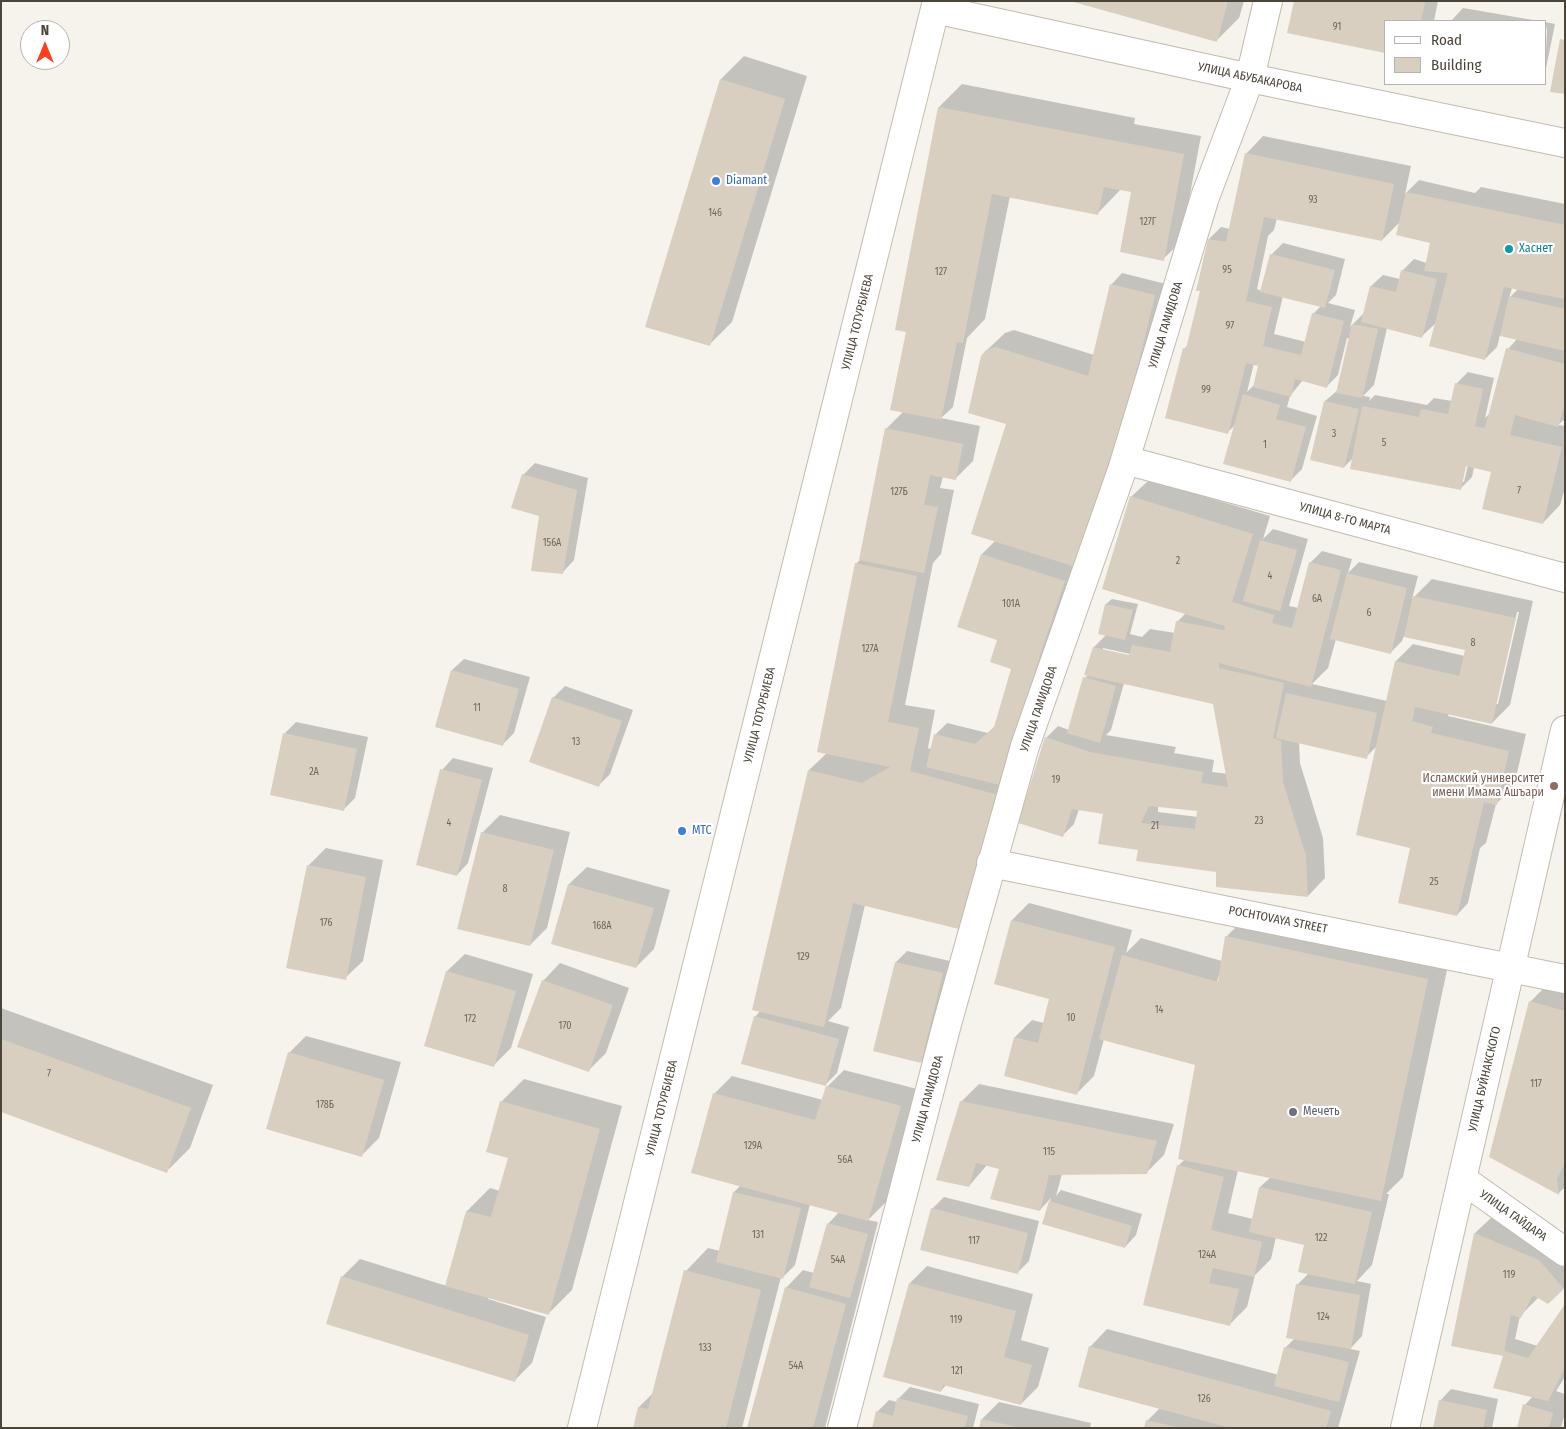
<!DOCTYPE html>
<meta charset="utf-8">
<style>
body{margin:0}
#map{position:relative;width:1566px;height:1429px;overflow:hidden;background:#f6f3ec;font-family:"Fira Sans Condensed",sans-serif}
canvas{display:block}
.frame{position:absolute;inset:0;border:2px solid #4b4439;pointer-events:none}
.legend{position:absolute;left:1384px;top:20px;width:162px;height:65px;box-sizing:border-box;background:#fff;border:1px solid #b7b4b0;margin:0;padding:6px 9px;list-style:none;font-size:15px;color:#4b4439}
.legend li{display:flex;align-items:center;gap:10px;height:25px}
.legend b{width:25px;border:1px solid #b7b4b0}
.north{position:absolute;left:20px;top:20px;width:50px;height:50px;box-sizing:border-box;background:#fff;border:1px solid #b7b4b0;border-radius:50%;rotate:0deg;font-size:14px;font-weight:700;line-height:20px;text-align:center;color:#4b4439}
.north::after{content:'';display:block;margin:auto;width:18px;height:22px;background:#fc3f1d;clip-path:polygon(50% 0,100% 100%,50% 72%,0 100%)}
</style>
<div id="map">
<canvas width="1566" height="1429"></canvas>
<div class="frame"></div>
<ul class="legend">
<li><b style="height:6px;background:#fff"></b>Road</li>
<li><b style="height:14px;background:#d8cfc1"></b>Building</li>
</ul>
<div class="north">N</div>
</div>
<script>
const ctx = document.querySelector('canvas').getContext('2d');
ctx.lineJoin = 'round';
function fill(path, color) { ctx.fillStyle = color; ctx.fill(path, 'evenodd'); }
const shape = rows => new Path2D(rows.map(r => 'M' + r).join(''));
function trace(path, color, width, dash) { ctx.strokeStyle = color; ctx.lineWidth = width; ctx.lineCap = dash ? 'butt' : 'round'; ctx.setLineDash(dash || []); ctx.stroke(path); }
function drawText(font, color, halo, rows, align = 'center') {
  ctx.font = font + ' "Fira Sans Condensed",sans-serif'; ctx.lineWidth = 4.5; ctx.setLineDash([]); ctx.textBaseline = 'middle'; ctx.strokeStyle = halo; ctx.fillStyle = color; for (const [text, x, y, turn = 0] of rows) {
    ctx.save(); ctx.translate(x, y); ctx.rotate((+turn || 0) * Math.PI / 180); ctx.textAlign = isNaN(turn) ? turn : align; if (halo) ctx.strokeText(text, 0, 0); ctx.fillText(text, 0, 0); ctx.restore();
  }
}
fill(shape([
 [1072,1,1244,1,1239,18,1216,41],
 [1295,1,1438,1,1434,21,1385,21],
 [1463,8,1539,21,1451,21],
 [1545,22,1555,24,1545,73,1547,30],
 [744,56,807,76,732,322,709,345,721,79],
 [962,84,1135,118,1134,124,1201,136,1181,242,1163,259,1133,191,1121,189,1098,213,1010,196,985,319,967,338,953,407,941,418,980,426,973,461,955,479,943,476,940,488,954,490,941,554,933,563,905,705,935,710,928,748,931,749,935,735,947,723,988,733,995,726,1012,668,998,639,982,554,995,541,1008,423,987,350,1005,333,1014,330,1094,355,1111,285,1122,273,1166,284,985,906,865,905,841,1008,828,1021,849,1027,837,1073,825,1085,755,1017,760,1011,754,1010,809,770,827,753,856,564,860,560,887,428,904,411,907,331,896,329,939,107],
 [1263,136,1411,166,1405,194,1419,180,1475,193,1481,187,1565,204,1565,419,1558,425,1565,426,1565,488,1560,505,1543,523,1493,471,1474,467,1472,477,1460,489,1354,457,1344,467,1325,401,1338,390,1350,339,1347,338,1338,375,1327,386,1303,380,1290,396,1287,407,1317,416,1302,469,1290,481,1236,424,1228,432,1184,349,1188,345,1201,289,1209,239,1221,227,1230,229,1246,154],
 [1277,218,1382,240,1401,221,1432,242,1427,263,1414,259,1402,271,1400,279,1383,275,1371,286,1365,312,1350,327,1355,310,1328,303,1336,295,1345,259,1283,243,1271,255,1262,291,1257,289,1268,236,1274,230],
 [1512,288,1518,289,1509,298],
 [1283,296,1321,306,1313,314,1306,342,1274,334],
 [1437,322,1485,359,1497,347,1500,335,1517,339,1508,349,1490,413,1485,418,1494,378,1468,372,1456,384,1452,401,1434,398,1427,405,1375,395,1369,401,1370,397,1363,396,1374,385,1387,328,1422,336],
 [1254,363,1260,365,1255,384,1247,392],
 [1465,465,1468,465,1464,482,1461,482],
 [535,463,588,478,574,560,563,572,523,475],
 [1149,480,1270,516,1263,539,1273,529,1308,539,1289,606,1299,608,1310,563,1322,551,1352,559,1348,573,1359,562,1418,576,1412,599,1432,579,1533,601,1510,705,1492,723,1449,713,1448,716,1526,734,1514,786,1496,804,1486,843,1480,848,1468,903,1457,915,1411,849,1376,747,1366,757,1299,742,1300,763,1323,838,1325,878,1308,896,1217,886,1219,867,1139,848,1105,813,1079,809,1074,824,1062,836,1046,738,1058,726,1069,730,1085,678,1088,675,1094,647,1107,634,1099,633,1106,604,1112,599,1138,604,1130,634,1142,637,1150,629,1175,633,1177,622,1186,613,1131,497],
 [1517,612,1519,612,1498,704,1496,704],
 [1404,636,1466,649,1465,656,1413,644,1396,661,1387,701,1312,684,1328,668,1336,639,1390,653,1402,641],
 [1103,648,1135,655,1135,658,1103,650],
 [1124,683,1214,703,1229,774,1212,772,1214,760,1174,753,1176,747,1106,735,1111,730],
 [1158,806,1199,810,1198,817,1158,812],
 [464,659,530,677,514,733,503,744,452,670],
 [565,686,633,710,610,774,598,786,553,698],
 [296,722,368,737,355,798,343,810,285,733],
 [453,758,493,768,468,863,457,875,442,770],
 [500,815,570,832,547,928,530,945,482,833],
 [326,848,383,860,363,961,345,978,308,866],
 [587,867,670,890,654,949,636,967,552,943,569,884],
 [1029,903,1132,930,1126,953,1141,938,1222,961,1226,937,1249,914,1450,956,1403,1177,1386,1194,1389,1194,1372,1265,1357,1281,1371,1284,1362,1336,1350,1349,1360,1351,1338,1428,1146,1428,1148,1420,1160,1408,1090,1347,1107,1329,1279,1375,1285,1348,1295,1338,1297,1285,1309,1273,1305,1244,1276,1237,1271,1259,1255,1275,1247,1307,1230,1324,1145,1304,1178,1166,1185,1159,1196,1064,1104,1039,1094,1076,1076,1094,1005,1075,1015,1037,1032,1020,1044,1023,1051,998,1012,920],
 [1219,975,1221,976,1199,1045],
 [1238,1170,1271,1177,1260,1187,1253,1219,1228,1213],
 [907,951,954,962,932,1050,921,1062,896,962],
 [465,954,533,974,511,1048,494,1065,447,971],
 [560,963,629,988,606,1053,588,1071,543,981],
 [1553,979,1565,982,1565,1187,1558,1194,1530,1002],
 [1,1008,213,1085,190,1148,167,1171,1,1111],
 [306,1036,401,1062,379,1138,362,1155,289,1053],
 [844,1070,917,1089,886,1202,868,1220,878,1222,825,1428,748,1428,786,1288,803,1270,814,1273,828,1224,839,1212,810,1204,795,1265,783,1277,781,1277,742,1428,634,1428,639,1407,654,1392,686,1271,708,1248,720,1251,734,1192,741,1185,693,1172,715,1093,732,1076,823,1100,827,1087],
 [524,1079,622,1106,572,1290,549,1313,489,1297,488,1299,546,1317,532,1363,514,1381,342,1277,360,1259,447,1286,467,1211,490,1188,500,1191,509,1158,501,1102],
 [979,1084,1174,1124,1164,1155,1146,1173,1062,1174,1056,1196,1061,1190,1142,1214,1136,1235,1125,1247,1044,1223,1051,1198,1040,1210,1001,1168,987,1165,969,1186,961,1102],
 [944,1197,1039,1221,1029,1261,1017,1273,932,1209],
 [1493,1216,1565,1252,1565,1287,1548,1303,1539,1297,1520,1316,1515,1339,1538,1346,1565,1306,1565,1377,1556,1391,1565,1394,1565,1413,1561,1428,1518,1428,1525,1405,1533,1396,1504,1355,1461,1305,1475,1233],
 [927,1266,1033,1294,1021,1340,1049,1348,1038,1387,1021,1404,947,1384,941,1391,884,1376,910,1283],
 [910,1387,979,1404,973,1428,873,1428,877,1412,889,1400,897,1402,899,1398],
 [1451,1389,1498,1399,1492,1428,1434,1428,1440,1401],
 [999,1402,1091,1423,1090,1428,980,1428,982,1419]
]), '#0003');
fill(shape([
 [1070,1,1228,1,1217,42],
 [1294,1,1418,1,1425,3,1421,21,1385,21,1385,53,1287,33],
 [1560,39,1565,40,1565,94,1550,92],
 [720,79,785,99,710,346,645,327],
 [938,107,1184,154,1164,261,1120,252,1131,192,1104,187,1098,215,992,194,963,343,957,342,941,420,890,410,906,332,895,330],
 [1245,153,1394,184,1382,241,1264,217,1246,301,1272,307,1263,346,1301,355,1312,313,1344,321,1327,388,1295,379,1291,397,1253,387,1258,366,1246,363,1228,434,1165,418,1183,348,1186,349,1200,291,1196,291,1208,239,1226,242],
 [1406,192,1565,225,1565,299,1504,287,1485,360,1429,346,1448,273,1424,271,1430,243,1396,235],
 [1270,254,1335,270,1325,308,1260,292],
 [1401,270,1437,279,1422,338,1361,322,1370,286,1396,292],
 [1110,284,1155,295,1133,386,1076,567,971,534,1006,424,968,413,981,356,986,350,996,347,1088,376],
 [1509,296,1565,309,1565,351,1500,336],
 [1352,324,1378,329,1362,398,1336,393],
 [1506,348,1565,364,1565,404,1558,427,1515,415,1510,435,1562,447,1543,524,1482,509,1491,472,1466,466,1461,490,1350,469,1362,406,1419,417,1421,409,1448,414,1455,383,1483,389,1475,426,1485,428],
 [1243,394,1280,405,1276,419,1306,427,1291,482,1223,464],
 [1324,401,1359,409,1344,468,1310,460],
 [885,428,963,444,956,480,930,475,924,505,938,507,924,573,859,560],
 [522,474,577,490,563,574,531,571,539,516,511,508],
 [1130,496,1253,534,1232,602,1274,615,1272,623,1292,628,1309,562,1341,570,1311,687,1219,663,1219,668,1284,683,1273,738,1281,741,1283,782,1306,856,1308,897,1216,887,1216,872,1136,861,1138,850,1098,844,1103,814,1072,809,1063,837,1018,823,1045,737,1090,752,1203,772,1201,783,1228,787,1213,704,1084,675,1093,647,1129,655,1132,645,1170,652,1176,621,1224,630,1225,626,1102,589],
 [1149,806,1197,811,1195,829,1141,823],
 [1260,540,1297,550,1280,611,1243,601],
 [981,554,1065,581,1040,655,1004,786,926,767,934,734,975,744,994,727,1011,669,990,662,997,640,957,627],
 [855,563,917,576,888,722,919,728,910,771,998,795,963,930,853,903,824,1027,752,1010,808,770,862,783,890,767,817,752],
 [1347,573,1407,588,1391,654,1330,639],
 [1413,596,1516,618,1492,724,1415,707,1412,721,1433,727,1431,733,1509,751,1497,805,1484,802,1457,916,1398,903,1410,848,1356,835,1395,661,1459,676,1465,650,1404,637],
 [1105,604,1133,610,1125,640,1098,634],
 [451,670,519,689,503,746,435,727],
 [1083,677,1116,686,1100,743,1067,733],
 [1286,693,1377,713,1367,759,1276,738],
 [552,697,622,721,599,787,529,762],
 [283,733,357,749,344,811,270,795],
 [440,769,482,780,457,876,416,865],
 [481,832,554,850,530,946,457,929],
 [307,865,366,877,346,980,286,968],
 [568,884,654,908,636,968,551,944],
 [1011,920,1115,947,1077,1095,1004,1076,1014,1037,1038,1043,1049,999,994,984],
 [1225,936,1428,979,1381,1201,1178,1159,1195,1065,1099,1039,1122,955,1218,982],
 [895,962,943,973,921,1063,873,1051],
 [446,971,516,991,494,1067,424,1046],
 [542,980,613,1005,589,1072,517,1047],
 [1529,1001,1565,1011,1565,1163,1557,1179,1559,1195,1489,1157],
 [754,1016,839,1039,826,1086,741,1064],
 [1,1039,191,1108,167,1173,1,1112],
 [288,1052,384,1080,362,1157,266,1129],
 [826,1086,901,1106,868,1221,691,1173,713,1093,815,1120],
 [500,1101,600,1129,549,1315,445,1286,466,1211,491,1217,508,1158,486,1152],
 [960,1101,1157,1141,1147,1174,1049,1175,1040,1211,990,1199,999,1169,976,1163,969,1187,936,1180],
 [1177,1165,1224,1177,1211,1230,1262,1242,1254,1277,1213,1268,1209,1283,1239,1289,1230,1326,1143,1305],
 [1259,1187,1372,1212,1355,1284,1298,1272,1304,1245,1249,1232],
 [733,1192,801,1208,783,1279,716,1262],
 [1049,1201,1132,1226,1125,1248,1042,1224],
 [931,1208,1028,1233,1018,1274,920,1250],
 [827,1223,868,1234,850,1298,809,1287],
 [1474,1233,1539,1260,1564,1289,1548,1304,1533,1295,1521,1318,1511,1315,1504,1351,1528,1358,1565,1304,1565,1368,1548,1401,1493,1388,1503,1356,1451,1346],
 [684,1270,761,1290,726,1428,633,1428,638,1407,648,1409],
 [341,1276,529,1335,515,1382,326,1324],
 [909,1283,1016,1311,1004,1357,1032,1365,1021,1405,943,1385,941,1392,883,1377],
 [1296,1284,1360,1295,1351,1349,1286,1338],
 [785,1287,846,1304,813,1428,747,1428],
 [1089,1346,1331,1411,1326,1428,1231,1428,1078,1387],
 [1284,1347,1349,1362,1339,1402,1274,1386],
 [897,1398,968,1416,965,1428,872,1428,876,1411,893,1416],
 [1439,1400,1487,1410,1483,1428,1433,1428],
 [1523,1404,1553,1413,1549,1428,1517,1428],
 [981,1419,1017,1427,1017,1428,979,1428],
 [1146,1420,1176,1427,1176,1428,1144,1428]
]), '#d8cfc1');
const minor = shape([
 [935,9,1250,78,1565,143],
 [1125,460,1565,578],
 [991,863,1565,979],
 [1462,1179,1565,1252],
 [582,1428,937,1],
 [842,1428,947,1024,1025,746,1122,470,1205,197,1250,78,1268,1],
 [1405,1428,1565,730]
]);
trace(minor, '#c2bbae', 30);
trace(minor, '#fff', 28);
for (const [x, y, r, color] of [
 [716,181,5,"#3f7fe0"],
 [1509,249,5,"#0f9aa8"],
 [1554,786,5,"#8d6e63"],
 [682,831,5,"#3f7fe0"],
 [1293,1112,5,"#6b7280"]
]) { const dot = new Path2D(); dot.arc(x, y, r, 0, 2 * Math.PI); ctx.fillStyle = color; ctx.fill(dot); trace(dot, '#fff', 2); }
drawText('10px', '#6e675b', null, [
 ["91",1337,27],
 ["93",1313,200],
 ["146",715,213],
 ["127Г",1148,222],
 ["95",1227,270],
 ["127",941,272],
 ["97",1230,326],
 ["99",1206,390],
 ["3",1334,434],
 ["5",1384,443],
 ["1",1265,445],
 ["7",1519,491],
 ["127Б",899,492],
 ["156А",552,543],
 ["2",1178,561],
 ["4",1270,576],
 ["6А",1317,599],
 ["101А",1011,604],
 ["6",1369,613],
 ["8",1473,643],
 ["127А",870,649],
 ["11",477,708],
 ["13",576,742],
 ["2А",314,772],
 ["19",1056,780],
 ["23",1259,821],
 ["4",449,823],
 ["21",1155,826],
 ["25",1434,882],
 ["8",505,889],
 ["176",326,923],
 ["168А",602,926],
 ["129",803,957],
 ["14",1159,1010],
 ["10",1071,1018],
 ["172",470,1019],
 ["170",565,1026],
 ["7",49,1074],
 ["117",1536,1084],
 ["178Б",325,1105],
 ["129А",753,1146],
 ["115",1049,1152],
 ["56А",845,1160],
 ["131",758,1235],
 ["122",1321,1238],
 ["117",974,1241],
 ["124А",1207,1255],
 ["54А",838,1260],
 ["119",1509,1275],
 ["124",1323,1317],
 ["119",956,1320],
 ["133",705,1348],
 ["54А",796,1366],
 ["121",957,1371],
 ["126",1204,1399]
]);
drawText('12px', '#4b4439', '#fff', [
 ["УЛИЦА АБУБАКАРОВА",1250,78,12],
 ["УЛИЦА ТОТУРБИЕВА",858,322,-76],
 ["УЛИЦА ГАМИДОВА",1166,325,-73],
 ["УЛИЦА 8-ГО МАРТА",1345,519,15],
 ["УЛИЦА ГАМИДОВА",1039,709,-71],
 ["УЛИЦА ТОТУРБИЕВА",760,715,-76],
 ["POCHTOVAYA STREET",1278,920,11],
 ["УЛИЦА БУЙНАКСКОГО",1485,1079,-77],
 ["УЛИЦА ГАМИДОВА",928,1099,-75],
 ["УЛИЦА ТОТУРБИЕВА",662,1108,-76],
 ["УЛИЦА ГАЙДАРА",1513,1216,35]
]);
drawText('12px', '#366cbe', '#fff', [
 ["Diamant",726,181],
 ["МТС",692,831]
], 'left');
drawText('12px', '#0d838f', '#fff', [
 ["Хаснет",1519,249]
], 'left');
drawText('12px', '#785e54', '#fff', [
 ["Исламский университет",1544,779],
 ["имени Имама Ашъари",1544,793]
], 'right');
drawText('12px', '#5b616d', '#fff', [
 ["Мечеть",1303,1112]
], 'left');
</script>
